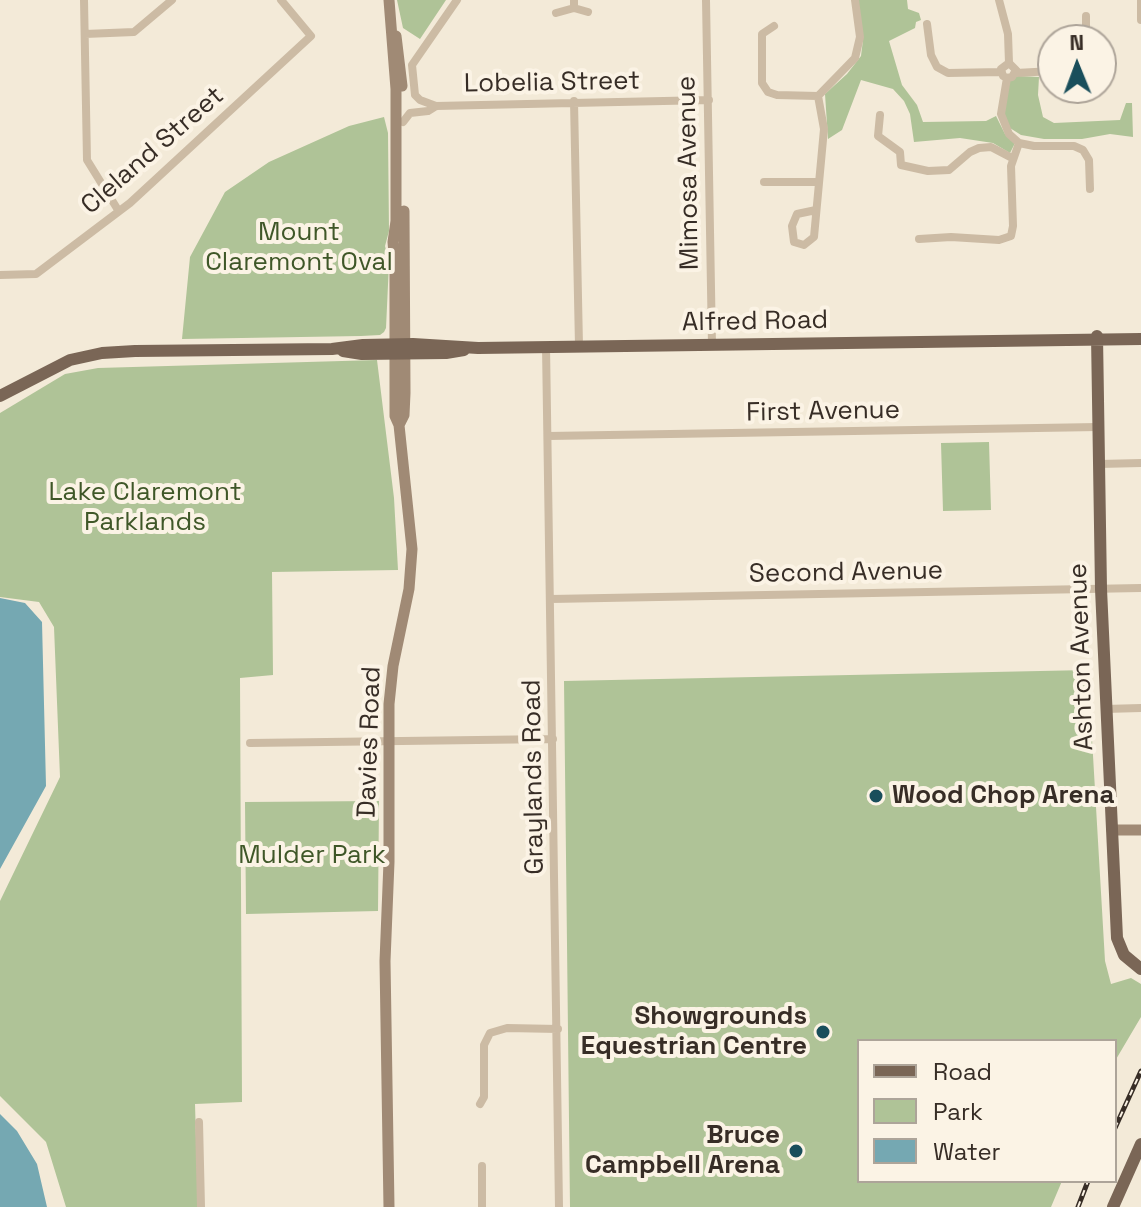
<!DOCTYPE html>
<style>
body{margin:0}
#map{position:relative;width:1141px;height:1207px;overflow:hidden;background:#f3ead8;font-family:"Space Grotesk",sans-serif}
canvas{display:block}
.legend{position:absolute;left:857px;top:1039px;width:260px;height:144px;box-sizing:border-box;background:#fbf3e5;border:2px solid #ada499;margin:0;padding:10px 14px;list-style:none;font-size:24px;color:#372d26}
.legend li{display:flex;align-items:center;gap:16px;height:40px}
.legend b{width:40px;border:2px solid #ada499}
.north{position:absolute;left:1037px;top:24px;width:80px;height:80px;box-sizing:border-box;background:#fbf3e5;border:2px solid #ada499;border-radius:50%;rotate:359deg;font-size:22px;font-weight:700;line-height:32px;text-align:center;color:#372d26}
.north::after{content:'';display:block;margin:auto;width:28px;height:36px;background:#194e5b;clip-path:polygon(50% 0,100% 100%,50% 72%,0 100%)}
</style>
<div id="map">
<canvas width="1141" height="1207"></canvas>
<ul class="legend">
<li><b style="height:10px;background:#7a6656"></b>Road</li>
<li><b style="height:22px;background:#afc397"></b>Park</li>
<li><b style="height:22px;background:#75a8b2"></b>Water</li>
</ul>
<div class="north">N</div>
</div>
<script>
const ctx = document.querySelector('canvas').getContext('2d');
ctx.lineJoin = 'round';
function fill(path, color) { ctx.fillStyle = color; ctx.fill(path, 'evenodd'); }
const shape = rows => new Path2D(rows.map(r => 'M' + r).join(''));
function trace(path, color, width, dash) { ctx.strokeStyle = color; ctx.lineWidth = width; ctx.lineCap = dash ? 'butt' : 'round'; ctx.setLineDash(dash || []); ctx.stroke(path); }
function drawText(font, color, halo, rows, align = 'center') {
  ctx.font = font + ' "Space Grotesk",sans-serif'; ctx.lineWidth = 8; ctx.setLineDash([]); ctx.textBaseline = 'middle'; ctx.strokeStyle = halo; ctx.fillStyle = color; for (const [text, x, y, turn = 0] of rows) {
    ctx.save(); ctx.translate(x, y); ctx.rotate((+turn || 0) * Math.PI / 180); ctx.textAlign = isNaN(turn) ? turn : align; if (halo) ctx.strokeText(text, 0, 0); ctx.fillText(text, 0, 0); ctx.restore();
  }
}
fill(shape([
 [397,0,446,0,420,39,403,28],
 [858,0,907,0,908,9,919,13,921,20,916,22,915,28,889,41,902,85,917,105,923,122,986,121,996,116,1005,134,1015,143,1010,153,993,143,960,138,914,142,910,114,904,101,893,89,861,80,842,130,828,139,825,94,847,74,861,56,863,40],
 [1018,76,1039,77,1038,95,1043,117,1054,123,1120,120,1126,103,1132,103,1133,137,1110,134,1082,139,1044,139,1021,135,1010,128,1003,114,1006,82],
 [384,117,388,133,389,231,385,246,389,263,386,328,384,332,380,335,361,336,182,339,190,257,225,192,269,162,349,126],
 [377,360,394,498,398,570,272,572,273,675,240,678,242,1102,195,1104,198,1207,66,1207,46,1142,0,1096,0,901,60,777,54,627,39,602,0,597,0,413,65,374,98,368],
 [989,442,991,510,943,511,941,443],
 [1088,670,1105,961,1111,984,1131,978,1141,984,1141,1017,1115,1061,1115,1041,859,1041,859,1181,1062,1181,1051,1207,570,1207,564,681],
 [379,801,378,911,246,914,245,802]
]), '#afc397');
fill(shape([
 [0,598,25,603,42,622,46,786,0,869],
 [0,1114,17,1131,37,1164,47,1207,0,1207]
]), '#75a8b2');
trace(shape([
 [84,0,87,160,118,210],
 [706,0,712,345],
 [999,0,1008,34,1009,63,1016,70,1012,77,1007,78,1003,76,1001,69,1009,63],
 [1141,0,1141,20],
 [574,8,588,12],
 [556,13,574,8,574,0],
 [927,24,931,55,937,67,948,73,1001,72],
 [774,26,762,34,762,83,768,92,777,95,818,96],
 [85,34,134,32,172,0],
 [1086,40,1086,16],
 [1016,73,1053,71],
 [1007,78,1001,114,1009,134,1019,143,1034,146,1074,146,1083,150,1089,160,1090,189],
 [574,101,579,346],
 [436,106,420,100,415,95,412,65,457,0],
 [880,115,878,136,900,152,901,165,928,171,949,170,970,152,979,148,991,147,1012,158],
 [403,122,410,113,428,111,436,106,709,100],
 [764,182,818,182],
 [816,210,797,214,792,226,794,242,804,245,814,237,824,129,818,96,855,58,860,37,855,0],
 [919,239,951,237,999,240,1011,236,1013,226,1011,166,1019,143],
 [0,275,36,274,130,203,311,36,281,0],
 [546,346,559,1207],
 [548,436,1098,427],
 [1099,464,1141,463],
 [551,599,1141,588],
 [1105,709,1141,708],
 [250,743,553,739],
 [480,1104,484,1097,484,1045,490,1033,507,1028,558,1029],
 [199,1122,201,1207],
 [482,1166,482,1207]
]), '#ccbba4', 8);
trace(shape([
 [396,36,402,86],
 [399,425,404,415,405,393,404,211],
 [1112,830,1141,830],
 [389,1207,385,961,389,862,389,704,393,666,409,589,412,549,399,425,395,416,395,265,393,242,396,221,396,89,389,0]
]), '#a08a75', 11);
trace(shape([
 [1097,336,1101,589,1117,938,1124,955,1141,969],
 [343,351,362,354,446,353,464,350],
 [0,396,70,360,102,353,135,351,332,349,363,345,413,344,478,348,1141,339],
 [1113,1207,1141,1144]
]), '#7a6656', 12);
const rail = shape([
 [1115,1128,1141,1071],
 [1078,1207,1088,1181]
]);
trace(rail, '#372d26', 5);
trace(rail, '#fbf3e5', 2, [6]);
for (const [x, y, r, color] of [
 [876,796,8,"#194e5b"],
 [823,1032,8,"#194e5b"],
 [796,1151,8,"#194e5b"]
]) { const dot = new Path2D(); dot.arc(x, y, r, 0, 2 * Math.PI); ctx.fillStyle = color; ctx.fill(dot); trace(dot, '#fbf3e5', 3); }
drawText('26px', '#372d26', '#fbf3e5', [
 ["Lobelia Street",552,83,-1],
 ["Cleland Street",153,151,-41],
 ["Mimosa Avenue",689,173,-91],
 ["Alfred Road",755,322,-1],
 ["First Avenue",823,412,-1],
 ["Second Avenue",846,573,-1],
 ["Ashton Avenue",1082,657,-92],
 ["Davies Road",370,742,-88],
 ["Graylands Road",534,777,-91]
]);
drawText('26px', '#3f5728', '#fbf3e5', [
 ["Mount",299,233],
 ["Claremont Oval",299,263],
 ["Lake Claremont",145,493],
 ["Parklands",145,523],
 ["Mulder Park",312,856]
]);
drawText('bold 26px', '#372d26', '#fbf3e5', [
 ["Wood Chop Arena",892,796,"left"],
 ["Showgrounds",807,1017],
 ["Equestrian Centre",807,1047],
 ["Bruce",780,1136],
 ["Campbell Arena",780,1166]
], 'right');
</script>
